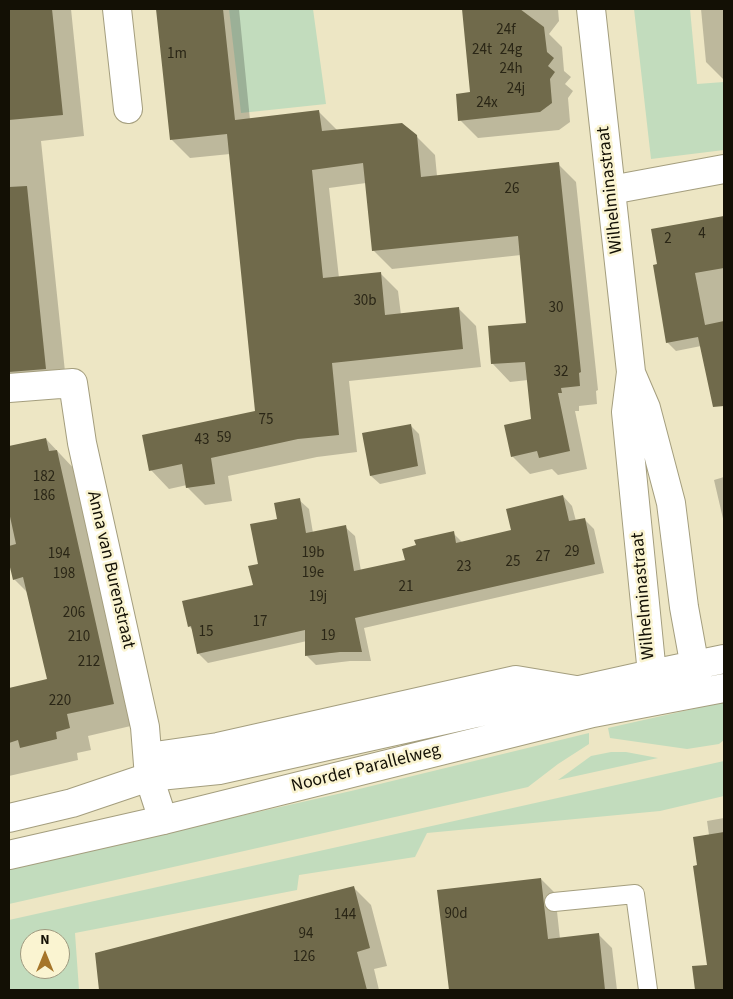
<!DOCTYPE html>
<style>
body{margin:0}
#map{position:relative;width:733px;height:999px;overflow:hidden;background:#ede6c4;font-family:"Source Sans 3",sans-serif}
canvas{display:block}
.frame{position:absolute;inset:0;border:10px solid #131005;pointer-events:none}
.north{position:absolute;left:20px;top:929px;width:50px;height:50px;box-sizing:border-box;background:#faf4d1;border:1px solid #9e997f;border-radius:50%;rotate:0deg;font-size:14px;font-weight:700;line-height:20px;text-align:center;color:#131005}
.north::after{content:'';display:block;margin:auto;width:18px;height:22px;background:#a57529;clip-path:polygon(50% 0,100% 100%,50% 72%,0 100%)}
</style>
<div id="map">
<canvas width="733" height="999"></canvas>
<div class="frame"></div>
<div class="north">N</div>
</div>
<script>
const ctx = document.querySelector('canvas').getContext('2d');
ctx.lineJoin = 'round';
function fill(path, color) { ctx.fillStyle = color; ctx.fill(path, 'evenodd'); }
const shape = rows => new Path2D(rows.map(r => 'M' + r).join(''));
function trace(path, color, width, dash) { ctx.strokeStyle = color; ctx.lineWidth = width; ctx.lineCap = dash ? 'butt' : 'round'; ctx.setLineDash(dash || []); ctx.stroke(path); }
function drawText(font, color, halo, rows, align = 'center') {
  ctx.font = font + ' "Source Sans 3",sans-serif'; ctx.lineWidth = 5; ctx.setLineDash([]); ctx.textBaseline = 'middle'; ctx.strokeStyle = halo; ctx.fillStyle = color; for (const [text, x, y, turn = 0] of rows) {
    ctx.save(); ctx.translate(x, y); ctx.rotate((+turn || 0) * Math.PI / 180); ctx.textAlign = isNaN(turn) ? turn : align; if (halo) ctx.strokeText(text, 0, 0); ctx.fillText(text, 0, 0); ctx.restore();
  }
}
fill(shape([
 [229,9,313,9,326,104,241,113],
 [634,9,690,9,697,84,724,82,724,150,651,159],
 [724,702,724,740,719,744,687,749,610,738,608,728],
 [589,733,589,744,558,764,528,787,9,904,9,868,351,791],
 [611,752,626,752,658,758,558,780,591,756],
 [724,761,724,796,660,811,427,833,415,857,299,875,297,890,75,933,79,990,9,990,9,920],
 [30,939,60,939,60,969,30,969]
]), '#c2dcbd');
fill(shape([
 [9,9,71,9,84,136,41,141,67,391,9,399],
 [158,9,239,9,250,120,319,112,337,130,416,136,435,155,437,176,558,164,576,182,598,390,596,391,597,404,579,406,579,411,575,411,587,469,558,475,552,469,530,474,512,456,532,420,528,380,510,382,492,363,528,324,521,255,392,269,373,250,366,183,329,188,339,278,380,273,398,291,401,315,458,308,476,326,481,367,349,381,357,452,317,457,228,476,232,501,205,505,187,487,187,485,169,489,151,470,256,412,230,154,190,158,172,140],
 [463,9,558,9,559,21,549,34,562,47,564,71,571,77,565,84,573,91,568,98,570,122,559,130,478,138,460,120,472,93],
 [701,9,724,9,724,80,706,62],
 [724,217,724,394,718,396,701,346,676,351,667,342,659,265,652,230],
 [411,426,419,434,426,474,380,484,371,476,364,434],
 [46,439,78,473,135,725,88,736,91,750,77,753,78,760,9,776,9,689,49,680,29,594,14,579,9,558,9,447],
 [724,477,724,523,714,480],
 [563,496,572,506,576,521,584,519,594,529,604,573,364,628,371,661,350,661,316,665,307,656,307,641,208,663,198,653,194,631,189,626,254,586,260,565,279,520,299,500,309,509,313,533,345,527,355,536,361,571,406,561,453,533,463,543,512,531],
 [724,818,724,990,696,990,694,968,709,966,698,866,709,835,707,821],
 [541,879,555,893,560,939,598,934,612,948,617,990,450,990,439,891],
 [353,887,371,905,387,966,374,969,379,990,100,990,96,954]
]), '#0003');
fill(shape([
 [9,9,52,9,63,115,9,120],
 [156,9,223,9,235,120,319,110,322,131,402,123,417,135,421,177,559,162,581,372,579,373,580,386,561,388,562,393,558,393,570,451,539,458,537,451,511,457,504,425,531,419,525,362,491,364,488,326,526,323,518,236,372,251,363,163,312,170,323,278,381,272,385,315,459,307,463,349,332,363,339,435,298,439,211,458,215,484,186,488,182,464,149,471,142,435,255,411,227,134,170,140],
 [462,9,520,9,544,27,547,52,554,58,548,66,555,72,550,79,552,103,540,112,458,121,456,94,470,92],
 [27,186,46,369,9,372,9,187],
 [724,216,724,268,695,273,705,325,724,321,724,406,713,407,698,337,666,343,653,265,657,264,651,229],
 [411,424,418,466,370,476,362,433],
 [46,438,49,451,57,450,114,704,67,714,70,728,56,732,57,739,20,748,18,740,9,743,9,688,47,679,23,577,13,580,9,563,9,546,16,544,9,512,9,446],
 [563,495,569,521,585,518,595,564,355,618,362,652,340,652,305,656,305,630,197,654,191,626,188,627,182,601,253,585,248,566,258,564,250,524,277,519,274,503,300,498,306,533,346,525,354,571,405,560,402,549,416,545,414,540,454,531,456,543,511,530,506,509],
 [724,832,724,990,695,990,692,966,707,965,693,866,697,865,693,837],
 [541,878,548,939,599,933,605,990,449,990,437,890],
 [354,886,370,948,357,952,367,990,99,990,95,953]
]), '#706a4b');
const service = shape([
 [554,902,635,894,648,990]
]);
const minor = shape([
 [117,9,128,109],
 [611,190,724,169],
 [9,388,73,383,82,443,145,727,149,777,163,820],
 [148,757,218,747,516,680,576,690]
]);
const secondary = shape([
 [591,9,631,372,626,412,652,674,655,691],
 [631,373,646,408,671,503,684,607,698,684],
 [9,818,72,803,149,777,219,770,652,674,724,659],
 [9,855,163,820,593,713,724,688]
]);
trace(service, '#a49e7e', 20);
trace(minor, '#a49e7e', 30);
trace(secondary, '#a49e7e', 30);
trace(service, '#fff', 18);
trace(minor, '#fff', 28);
trace(secondary, '#fff', 28);
drawText('15px', '#2a2616', null, [
 ["24f",506,31],
 ["24t",482,51],
 ["24g",511,51],
 ["1m",177,55],
 ["24h",511,70],
 ["24j",516,90],
 ["24x",487,104],
 ["26",512,190],
 ["4",702,235],
 ["2",668,240],
 ["30b",365,302],
 ["30",556,309],
 ["32",561,373],
 ["75",266,421],
 ["59",224,439],
 ["43",202,441],
 ["182",44,478],
 ["186",44,497],
 ["29",572,553],
 ["19b",313,554],
 ["194",59,555],
 ["27",543,558],
 ["25",513,563],
 ["23",464,568],
 ["19e",313,574],
 ["198",64,575],
 ["21",406,588],
 ["19j",318,598],
 ["206",74,614],
 ["17",260,623],
 ["15",206,633],
 ["19",328,637],
 ["210",79,638],
 ["212",89,663],
 ["220",60,702],
 ["90d",456,915],
 ["144",345,916],
 ["94",306,935],
 ["126",304,958]
]);
drawText('18px', '#131005', '#faf4d1', [
 ["Wilhelminastraat",611,190,-96],
 ["Anna van Burenstraat",110,570,77],
 ["Wilhelminastraat",644,596,-95],
 ["Noorder Parallelweg",366,769,-14]
]);
</script>
